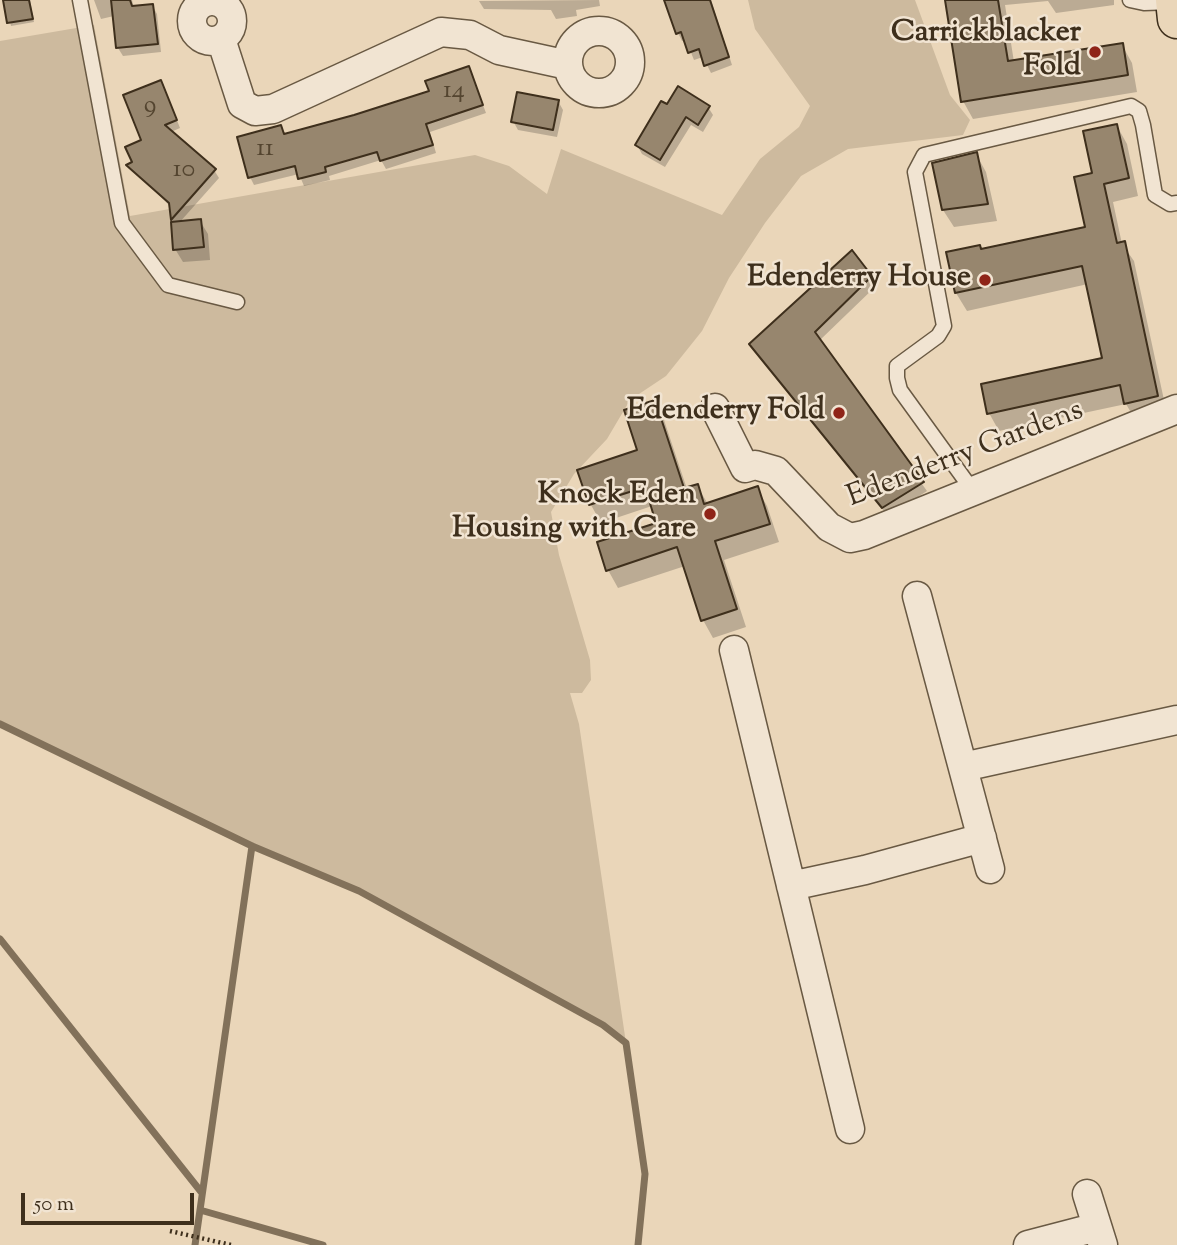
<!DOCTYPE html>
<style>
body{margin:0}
#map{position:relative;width:1177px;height:1245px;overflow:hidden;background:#ead6b9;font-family:"Sorts Mill Goudy",serif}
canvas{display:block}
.scale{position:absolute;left:21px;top:1193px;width:173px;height:32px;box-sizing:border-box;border:4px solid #3e2f1c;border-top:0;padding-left:9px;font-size:21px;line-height:24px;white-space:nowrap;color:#3e2f1c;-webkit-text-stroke:5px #f1e4d2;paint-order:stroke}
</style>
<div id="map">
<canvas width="1177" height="1245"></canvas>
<div class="scale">50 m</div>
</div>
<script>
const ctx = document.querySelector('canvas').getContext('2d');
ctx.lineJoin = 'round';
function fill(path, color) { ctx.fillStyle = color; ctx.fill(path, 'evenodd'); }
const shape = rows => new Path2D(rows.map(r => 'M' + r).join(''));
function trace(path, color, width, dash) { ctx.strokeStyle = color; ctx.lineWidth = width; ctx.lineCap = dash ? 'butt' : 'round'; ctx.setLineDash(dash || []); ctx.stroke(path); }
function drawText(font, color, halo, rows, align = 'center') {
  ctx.font = font + ' "Sorts Mill Goudy",serif'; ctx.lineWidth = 5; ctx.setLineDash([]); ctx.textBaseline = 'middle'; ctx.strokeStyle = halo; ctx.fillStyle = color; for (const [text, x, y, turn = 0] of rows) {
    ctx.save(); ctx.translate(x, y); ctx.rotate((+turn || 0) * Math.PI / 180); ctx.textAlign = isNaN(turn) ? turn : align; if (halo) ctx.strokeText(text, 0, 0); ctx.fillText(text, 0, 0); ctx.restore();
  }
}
fill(shape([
 [748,0,915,0,950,95,970,120,963,135,848,149,801,176,765,223,729,278,702,331,666,376,630,400,607,439,574,474,551,512,559,555,590,660,591,680,582,693,570,693,579,724,626,1043,603,1025,359,891,252,846,0,724,0,41,94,25,130,216,475,155,509,166,547,194,561,149,722,215,760,159,799,127,810,106,755,29]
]), '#cdba9e');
fill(shape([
 [5,0,30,0,34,22,11,26],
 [94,0,132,0,134,8,152,5,157,14,161,52,123,56,118,48,114,16,101,19],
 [599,0,600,6,576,10,577,16,556,19,551,10,484,9,479,1],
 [663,0,711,0,732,65,711,73,703,57,694,60,686,40,682,41,678,33,667,3],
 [946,0,1114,0,1114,5,1056,13,1048,1,1005,5,1014,62,1122,45,1132,63,1137,92,973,119,963,101],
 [469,68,486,113,430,132,436,153,386,169,381,160,329,176,330,180,304,186,299,174,254,185,250,177,280,127,285,135,355,116,431,92],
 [165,90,180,128,171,132,214,170,219,178,179,223,200,221,208,234,210,260,183,262,175,249,171,207,129,165,134,163],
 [558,101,563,110,557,137,518,130,513,121],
 [667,107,708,107,713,115,703,132,691,125,665,167,642,154,637,145],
 [1117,126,1127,144,1138,196,1113,202,1122,244,1134,261,1167,414,1136,421,1126,404,999,431,989,413,1104,360,1088,284,967,311,956,293,948,254,982,251,1087,228,1094,174],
 [976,154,986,172,997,221,954,227,943,210],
 [871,277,876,286,819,341,927,491,888,516,751,344],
 [654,403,664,420,687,489,697,486,708,504,757,488,767,506,779,542,724,560,746,627,713,638,703,620,685,566,618,588,608,570,659,524,652,506,601,523,591,505,579,471,639,451]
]), '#0003');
trace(shape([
 [0,724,252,846,359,891,603,1025,626,1043,645,1174,638,1245],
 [0,939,202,1193],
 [200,1210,323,1245],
 [195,1245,252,846]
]), '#82715a', 7);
const building = shape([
 [3,0,29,0,33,19,7,23,3,0],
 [111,0,130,0,132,6,153,4,158,44,116,48,111,0],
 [664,0,710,0,729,57,704,66,699,49,688,53,681,32,676,34,664,0],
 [945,0,998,0,1008,61,1123,43,1128,75,961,102,945,0],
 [469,66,483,105,426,124,433,145,380,161,377,152,325,167,326,172,298,179,295,166,248,178,237,137,281,125,284,134,354,115,429,91,425,81,469,66],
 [161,80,177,120,165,125,216,169,171,220,169,203,126,165,132,162,125,147,141,140,123,95,161,80],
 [678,86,710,106,698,125,686,117,660,160,635,145,661,101,667,104,678,86],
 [517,92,559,100,553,130,511,122,517,92],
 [1117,124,1129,178,1104,184,1117,243,1125,241,1158,396,1124,404,1120,385,987,414,981,384,1102,358,1082,266,955,293,946,252,980,245,981,249,1085,227,1074,177,1092,173,1083,131,1117,124],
 [977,152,988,204,942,210,932,163,977,152],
 [201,219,204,247,173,250,171,222,201,219],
 [852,250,872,276,815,332,924,482,882,508,749,344,852,250],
 [655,400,684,488,698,484,704,504,758,486,770,524,715,541,737,609,701,621,677,547,606,571,597,542,656,523,645,487,589,505,577,470,637,450,624,410,655,400]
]);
fill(building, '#97866e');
trace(building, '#3e2f1c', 2);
const lane = shape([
 [80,0,122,223,168,285,237,302],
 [1130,0,1144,3,1173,2],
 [973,491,900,390,897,378,897,366,938,336,944,326,915,172,924,155,1131,106,1139,111,1143,125,1155,195,1170,204,1177,203]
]);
const street = shape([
 '192 21a20 20 0 1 1 40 0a20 20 0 1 1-40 0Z',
 '568 62a31 31 0 1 1 62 0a31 31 0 1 1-62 0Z',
 [221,39,242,104,255,111,273,109,441,32,470,35,499,50,568,65],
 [715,408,745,468,755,465,776,471,829,527,850,538,864,535,1177,409],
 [917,596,990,869],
 [734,650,850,1129],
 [963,767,1177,720],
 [791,886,865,870,982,838],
 [1087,1194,1103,1245],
 [1028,1245,1097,1227]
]);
const primary = shape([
 [1175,0,1177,19]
]);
trace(lane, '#695943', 17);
trace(street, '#695943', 31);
trace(primary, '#3e2f1c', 41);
trace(shape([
 [170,1231,231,1245]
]), '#3e2f1c', 4.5, [2, 3.5]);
trace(lane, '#f1e4d2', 14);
trace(street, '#f1e4d2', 28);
trace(primary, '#ead6b9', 38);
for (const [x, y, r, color] of [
 [1095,52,7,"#8f2418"],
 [985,280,7,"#8f2418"],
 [839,413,7,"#8f2418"],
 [710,514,7,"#8f2418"]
]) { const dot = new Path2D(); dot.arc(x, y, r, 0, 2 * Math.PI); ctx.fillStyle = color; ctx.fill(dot); trace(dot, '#f1e4d2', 2.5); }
drawText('26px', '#544530', null, [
 ["14",454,93],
 ["9",150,108],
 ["11",265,151],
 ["10",184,172]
]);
drawText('bold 30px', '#3e2f1c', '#f1e4d2', [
 ["Carrickblacker",1081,35],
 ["Fold",1081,69],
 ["Edenderry House",971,280],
 ["Edenderry Fold",825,413],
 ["Knock Eden",696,497],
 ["Housing with Care",696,531]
], 'right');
drawText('30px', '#3e2f1c', '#f1e4d2', [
 ["Edenderry Gardens",966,456,-21]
]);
</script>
